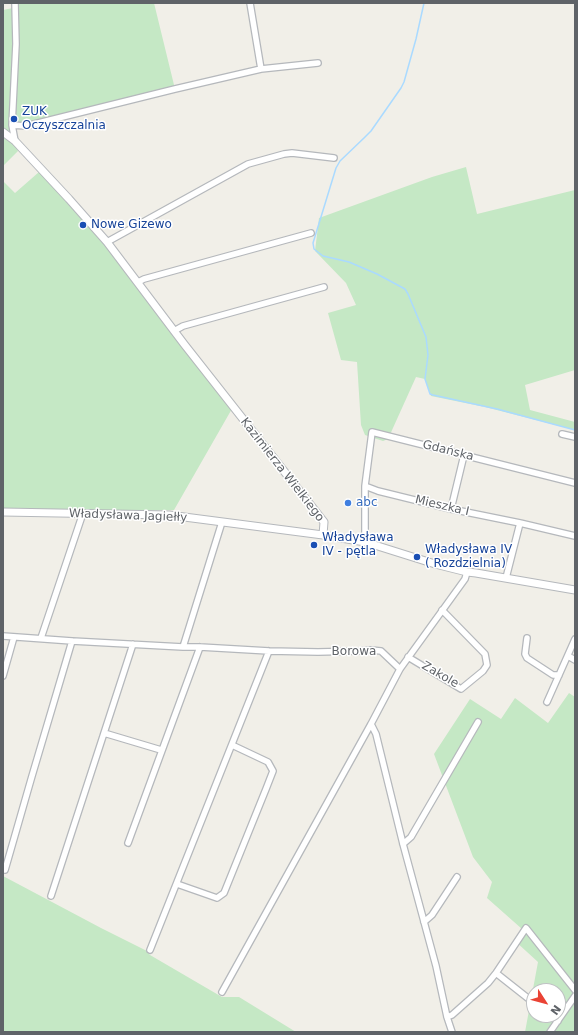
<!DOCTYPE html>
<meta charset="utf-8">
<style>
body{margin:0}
#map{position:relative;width:578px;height:1035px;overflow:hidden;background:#f1efe8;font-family:"DejaVu Sans",sans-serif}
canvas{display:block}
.frame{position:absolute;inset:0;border:4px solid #5f6368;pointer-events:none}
.north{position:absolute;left:526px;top:983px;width:40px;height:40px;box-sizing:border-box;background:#fff;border:1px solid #bfc1c3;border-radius:50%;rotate:126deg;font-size:11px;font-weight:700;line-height:16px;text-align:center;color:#5f6368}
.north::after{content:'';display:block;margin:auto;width:14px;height:18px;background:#ea4335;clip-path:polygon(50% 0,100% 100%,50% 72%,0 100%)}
</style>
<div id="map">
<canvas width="578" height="1035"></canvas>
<div class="frame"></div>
<div class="north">N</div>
</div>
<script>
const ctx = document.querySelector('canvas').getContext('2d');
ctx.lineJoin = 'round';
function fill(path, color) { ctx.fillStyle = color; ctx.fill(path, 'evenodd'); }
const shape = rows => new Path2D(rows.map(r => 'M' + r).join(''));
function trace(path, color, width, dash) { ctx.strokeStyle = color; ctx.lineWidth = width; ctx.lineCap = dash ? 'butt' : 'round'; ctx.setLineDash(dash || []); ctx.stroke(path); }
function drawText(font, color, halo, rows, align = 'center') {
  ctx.font = font + ' "DejaVu Sans",sans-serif'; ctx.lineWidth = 3; ctx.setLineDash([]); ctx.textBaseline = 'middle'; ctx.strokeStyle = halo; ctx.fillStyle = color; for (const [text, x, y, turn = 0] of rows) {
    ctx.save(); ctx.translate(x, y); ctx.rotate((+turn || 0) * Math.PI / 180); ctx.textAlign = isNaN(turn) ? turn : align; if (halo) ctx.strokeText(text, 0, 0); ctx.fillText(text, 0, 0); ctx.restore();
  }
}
fill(shape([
 [18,3,154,3,175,89,14,127,12,137,18,151,3,166,3,10,18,7],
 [466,167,477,214,575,190,575,370,525,385,530,410,575,422,575,430,485,407,431,396,425,379,416,377,388,439,383,441,365,435,361,425,357,362,341,360,328,313,356,305,346,283,315,251,319,218,432,177],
 [39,172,107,242,233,407,174,510,3,512,3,181,15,193],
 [569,693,575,697,575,1032,525,1032,538,962,515,941,522,929,487,898,492,882,473,857,434,754,470,699,501,719,515,698,548,723],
 [534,991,558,991,558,1015,534,1015],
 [3,876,101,928,147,951,150,955,222,997,239,997,296,1032,3,1032]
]), '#c5e8c5');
trace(shape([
 [424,3,416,39,404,82,401,88,371,131,364,138,340,161,336,168,313,243,314,249,323,256,349,262,377,274,405,289,408,294,426,337,428,355,425,379,430,394,433,395,497,409,575,430]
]), '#aadaff', 1.5);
const minor = shape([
 [250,3,261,69],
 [12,125,26,126,175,89,261,69,318,63],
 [15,141,12,125,16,44,15,3],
 [107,242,248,164,284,154,292,153,334,158],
 [138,282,144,279,311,233],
 [174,331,183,326,324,287],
 [562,434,575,437],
 [365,486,372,432,575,483],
 [451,509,464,455],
 [365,542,365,486,378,491,451,509,520,523,575,536],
 [506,578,520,523],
 [3,636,72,641,183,647,200,647,269,651,318,652,360,651,371,650,381,651,400,669],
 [41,638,83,513],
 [527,638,525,654,527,658,553,675,559,675],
 [183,647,222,522],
 [568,656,575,660],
 [408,657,461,689,483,671,487,665,485,654,442,610],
 [3,676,14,637],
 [547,702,575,639],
 [371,724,376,734,403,844,436,966,447,1017,452,1032],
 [104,733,161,750],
 [128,843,200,647],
 [403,844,411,837,478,722],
 [5,870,32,776,72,641],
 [177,884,217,898,224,893,266,789,273,771,268,762,232,745],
 [51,896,133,644],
 [424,922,432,915,457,877],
 [150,950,269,651],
 [496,973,534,1003],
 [222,992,371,724,400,669,465,579,467,572],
 [550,1015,558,1021],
 [447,1017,452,1015,488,983,496,973,526,928,575,990],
 [550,1032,575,996]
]);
const tertiary = shape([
 [3,132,15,141,69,199,107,242,184,344,324,522,323,535],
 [3,512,169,515,323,535,365,542,435,564,467,572,476,573,575,590]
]);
trace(minor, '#b5b8bc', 8);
trace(tertiary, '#b5b8bc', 9);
trace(minor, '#fff', 5.5);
trace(tertiary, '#fff', 7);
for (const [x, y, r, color] of [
 [14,119,4,"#1a4fb4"],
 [83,225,4,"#1a4fb4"],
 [348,503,4,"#3f7fe0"],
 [314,545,4,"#1a4fb4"],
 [417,557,4,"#1a4fb4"]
]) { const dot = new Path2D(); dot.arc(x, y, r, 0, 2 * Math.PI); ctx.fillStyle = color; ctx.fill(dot); trace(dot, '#fff', 1.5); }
drawText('12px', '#164399', '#fff', [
 ["ZUK",22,112],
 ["Oczyszczalnia",22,126],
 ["Nowe Gizewo",91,225],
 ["Władysława",322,538],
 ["IV - pętla",322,552],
 ["Władysława IV",425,550],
 ["( Rozdzielnia)",425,564]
], 'left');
drawText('12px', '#5f6368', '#fff', [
 ["Gdańska",448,451,14],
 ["Kazimierza Wielkiego",282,470,52],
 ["Mieszka I",442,506,13],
 ["Władysława Jagiełły",128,516,2],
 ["Borowa",354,652],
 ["Zakole",440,675,30]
]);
drawText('12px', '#366cbe', '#fff', [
 ["abc",356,503]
], 'left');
</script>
